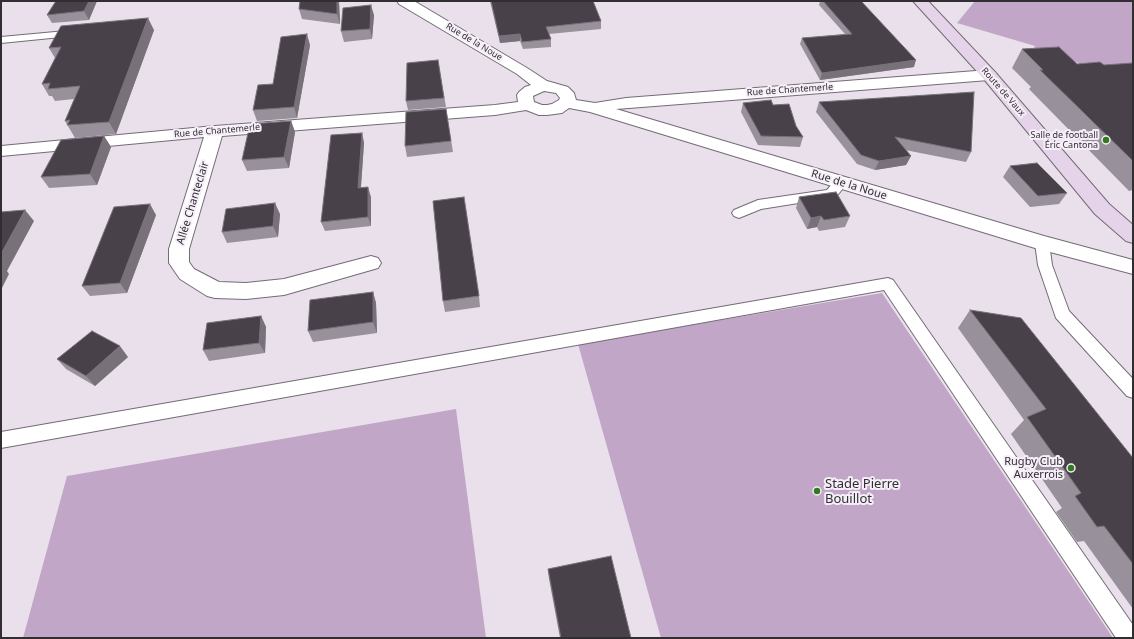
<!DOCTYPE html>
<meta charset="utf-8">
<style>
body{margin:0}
#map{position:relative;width:1134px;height:639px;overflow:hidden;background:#e9e0eb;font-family:"Noto Sans",sans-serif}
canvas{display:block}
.frame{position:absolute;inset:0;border:2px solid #312e32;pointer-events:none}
</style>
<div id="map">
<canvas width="1134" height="639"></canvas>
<div class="frame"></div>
</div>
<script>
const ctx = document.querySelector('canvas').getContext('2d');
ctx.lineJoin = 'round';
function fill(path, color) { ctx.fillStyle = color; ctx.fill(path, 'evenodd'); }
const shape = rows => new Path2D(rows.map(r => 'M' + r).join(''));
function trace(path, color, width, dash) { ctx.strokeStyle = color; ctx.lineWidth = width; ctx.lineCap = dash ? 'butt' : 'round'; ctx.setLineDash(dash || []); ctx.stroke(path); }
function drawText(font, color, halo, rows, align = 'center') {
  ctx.font = font + ' "Noto Sans",sans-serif'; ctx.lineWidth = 4; ctx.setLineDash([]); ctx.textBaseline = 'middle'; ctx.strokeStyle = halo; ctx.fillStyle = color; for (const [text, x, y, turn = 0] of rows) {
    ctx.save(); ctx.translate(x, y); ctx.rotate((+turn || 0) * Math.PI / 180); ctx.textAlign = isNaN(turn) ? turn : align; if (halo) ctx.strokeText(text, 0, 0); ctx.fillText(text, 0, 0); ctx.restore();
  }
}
fill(shape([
 [975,1,1133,1,1133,74,1091,62,1089,66,1033,50,1035,46,957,23],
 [882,293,1113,638,661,638,578,344],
 [456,409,486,638,23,638,67,476]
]), '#c1a6c7');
const lane = shape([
 [77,30,82,33,81,35,1,43,1,37,77,30],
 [841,178,846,179,848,182,836,197,761,209,739,218,734,216,732,213,734,210,758,200,827,190,836,179,841,178],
 [1042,238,1047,239,1049,243,1052,265,1069,311,1133,379,1133,398,1127,396,1056,318,1038,265,1035,243,1037,239,1042,238],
 [888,278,893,280,1133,625,1133,638,1116,638,884,290,1,448,1,432,888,278]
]);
const street = shape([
 [397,1,414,1,527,68,547,81,568,87,574,93,576,100,595,103,626,98,989,70,995,72,997,75,995,78,989,80,616,109,1044,236,1133,260,1133,274,1035,248,590,112,569,108,562,113,547,115,539,115,526,110,495,115,222,136,189,249,189,262,194,269,219,282,246,283,284,279,371,256,378,258,381,263,378,268,284,295,246,299,215,298,207,296,180,279,169,263,169,249,204,137,1,156,1,146,215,126,495,105,518,102,517,95,519,92,525,87,531,85,517,74,399,4,397,1],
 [544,91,556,93,560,98,559,100,552,104,547,105,542,105,534,102,533,96,544,91]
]);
const secondary = shape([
 [913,1,928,1,995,72,1109,204,1133,225,1133,243,1126,241,1095,214,983,78,913,1]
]);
trace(lane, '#736c75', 2);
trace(street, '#736c75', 2);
trace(secondary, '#736c75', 2);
fill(lane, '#fff');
fill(street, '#fff');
fill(secondary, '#e5d4e9');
fill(shape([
 [56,1,97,1,89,20,52,23,47,15],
 [300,1,339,1,340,24,302,19,299,9],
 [490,1,593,1,601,21,601,29,549,34,551,39,551,47,523,49,520,41,500,43],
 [820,1,861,1,914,67,820,80,800,44,802,38,845,34,819,5],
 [374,15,372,39,344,42,341,31],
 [154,30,116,134,75,138,65,121,74,99,55,101,52,96,49,96,42,84,55,58,49,48],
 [310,45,297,118,257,121,253,110,273,84],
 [1022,49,1077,64,1104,65,1133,63,1133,190,1129,191,1029,89,1031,87,1012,68],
 [438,60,446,107,408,110,406,101],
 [819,102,971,152,966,162,905,150,911,156,906,165,875,170,857,164,816,112],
 [743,103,773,105,803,137,800,147,758,145,741,112],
 [446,109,453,152,407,157,405,146],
 [291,121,295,132,289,168,247,171,242,160],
 [362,133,364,143,361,188,371,197,371,226,325,231,321,222],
 [104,136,111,147,97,185,49,188,41,177],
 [1010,166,1067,193,1059,204,1030,207,1003,177],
 [799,197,850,216,845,227,819,231,817,227,807,229,796,208],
 [280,214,278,237,227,243,222,232],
 [156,215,127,293,90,296,82,286],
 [373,292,376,303,377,333,313,342,308,331],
 [479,296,480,307,445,312,443,301],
 [970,310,1133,458,1133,609,1084,541,1077,542,1056,512,1062,508,1011,434,1024,420,958,328],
 [261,316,266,327,265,353,209,361,203,350],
 [128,357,95,386,66,369,57,359],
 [548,569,631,638,560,638,549,579]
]), '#98909a');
fill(shape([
 [89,1,97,1,89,20,84,11],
 [337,1,339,1,340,24,337,14],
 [371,5,374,15,372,39,370,29],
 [148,18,154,30,116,134,109,122],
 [307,34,310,45,297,118,294,107],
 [520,34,520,41,500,43,499,36],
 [916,60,914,67,820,80,822,73],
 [291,121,295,132,289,168,284,157],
 [362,133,364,143,360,198,358,188],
 [104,136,111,147,97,185,90,174],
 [911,156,906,165,875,170,879,161],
 [368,187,371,197,371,226,368,217],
 [275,203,280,214,278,237,273,226],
 [150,204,156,215,127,293,120,283],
 [25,210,34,221,7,271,9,274,1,290,1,254],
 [821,216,817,227,807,229,811,218],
 [373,292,376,303,377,333,373,322],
 [261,316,266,327,265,353,259,343],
 [120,346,128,357,95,386,86,376]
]), '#78717a');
const building = shape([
 [56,1,89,1,84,11,47,15,56,1],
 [300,1,337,1,337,14,299,9,300,1],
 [491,1,593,1,601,21,546,27,551,39,522,42,520,34,499,36,491,1],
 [823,1,861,1,916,60,822,73,802,38,852,34,823,1],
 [371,5,370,29,341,31,343,8,371,5],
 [148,18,109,122,67,125,70,120,65,121,80,86,48,89,50,83,42,84,61,47,49,48,61,26,148,18],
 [307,34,294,107,253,110,258,85,273,84,281,37,307,34],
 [1059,47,1077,64,1100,62,1104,65,1133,63,1133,161,1040,70,1043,70,1022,49,1059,47],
 [438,60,444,98,406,101,407,63,438,60],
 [974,92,971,152,895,137,911,156,879,161,861,155,819,102,974,92],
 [771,100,773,105,789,104,796,126,803,137,761,136,743,103,771,100],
 [446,109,451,141,405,146,406,112,446,109],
 [291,121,284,157,242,160,250,124,291,121],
 [362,133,358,188,368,187,368,217,321,222,331,135,362,133],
 [104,136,90,174,41,177,61,140,104,136],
 [1037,163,1067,193,1038,196,1010,166,1037,163],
 [836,192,850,216,824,220,821,216,811,218,799,197,836,192],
 [464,197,479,296,443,301,433,201,464,197],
 [275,203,273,226,222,232,226,209,275,203],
 [150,204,120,283,82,286,114,207,150,204],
 [25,210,1,254,1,212,25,210],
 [373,292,373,322,308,331,310,300,373,292],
 [970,310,1021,318,1133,458,1133,564,1104,526,1097,527,1075,496,1081,493,1027,417,1046,409,970,310],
 [261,316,259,343,203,350,207,323,261,316],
 [92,331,120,346,86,376,57,359,92,331],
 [611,556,631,638,561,638,548,569,611,556]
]);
fill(building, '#484149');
trace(building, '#78717a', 1);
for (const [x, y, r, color] of [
 [1106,140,4,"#337a1e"],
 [1071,468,4,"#337a1e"],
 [817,491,4,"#337a1e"]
]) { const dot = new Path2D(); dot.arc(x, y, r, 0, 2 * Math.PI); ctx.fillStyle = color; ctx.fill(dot); trace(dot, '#f6eef8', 1.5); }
drawText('9px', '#312e32', '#f6eef8', [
 ["Rue de la Noue",474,42,31],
 ["Rue de Chantemerle",790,90,-4],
 ["Route de Vaux",1003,92,49],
 ["Rue de Chantemerle",217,131,-5]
]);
drawText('9px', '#312e32', '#f6eef8', [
 ["Salle de football",1098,135],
 ["Éric Cantona",1098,145]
], 'right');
drawText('11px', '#312e32', '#f6eef8', [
 ["Rue de la Noue",849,185,17],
 ["Allée Chanteclair",193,203,-73]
]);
drawText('11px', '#312e32', '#f6eef8', [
 ["Rugby Club",1063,462],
 ["Auxerrois",1063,475]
], 'right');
drawText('13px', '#312e32', '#f6eef8', [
 ["Stade Pierre",825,484],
 ["Bouillot",825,499]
], 'left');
</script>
